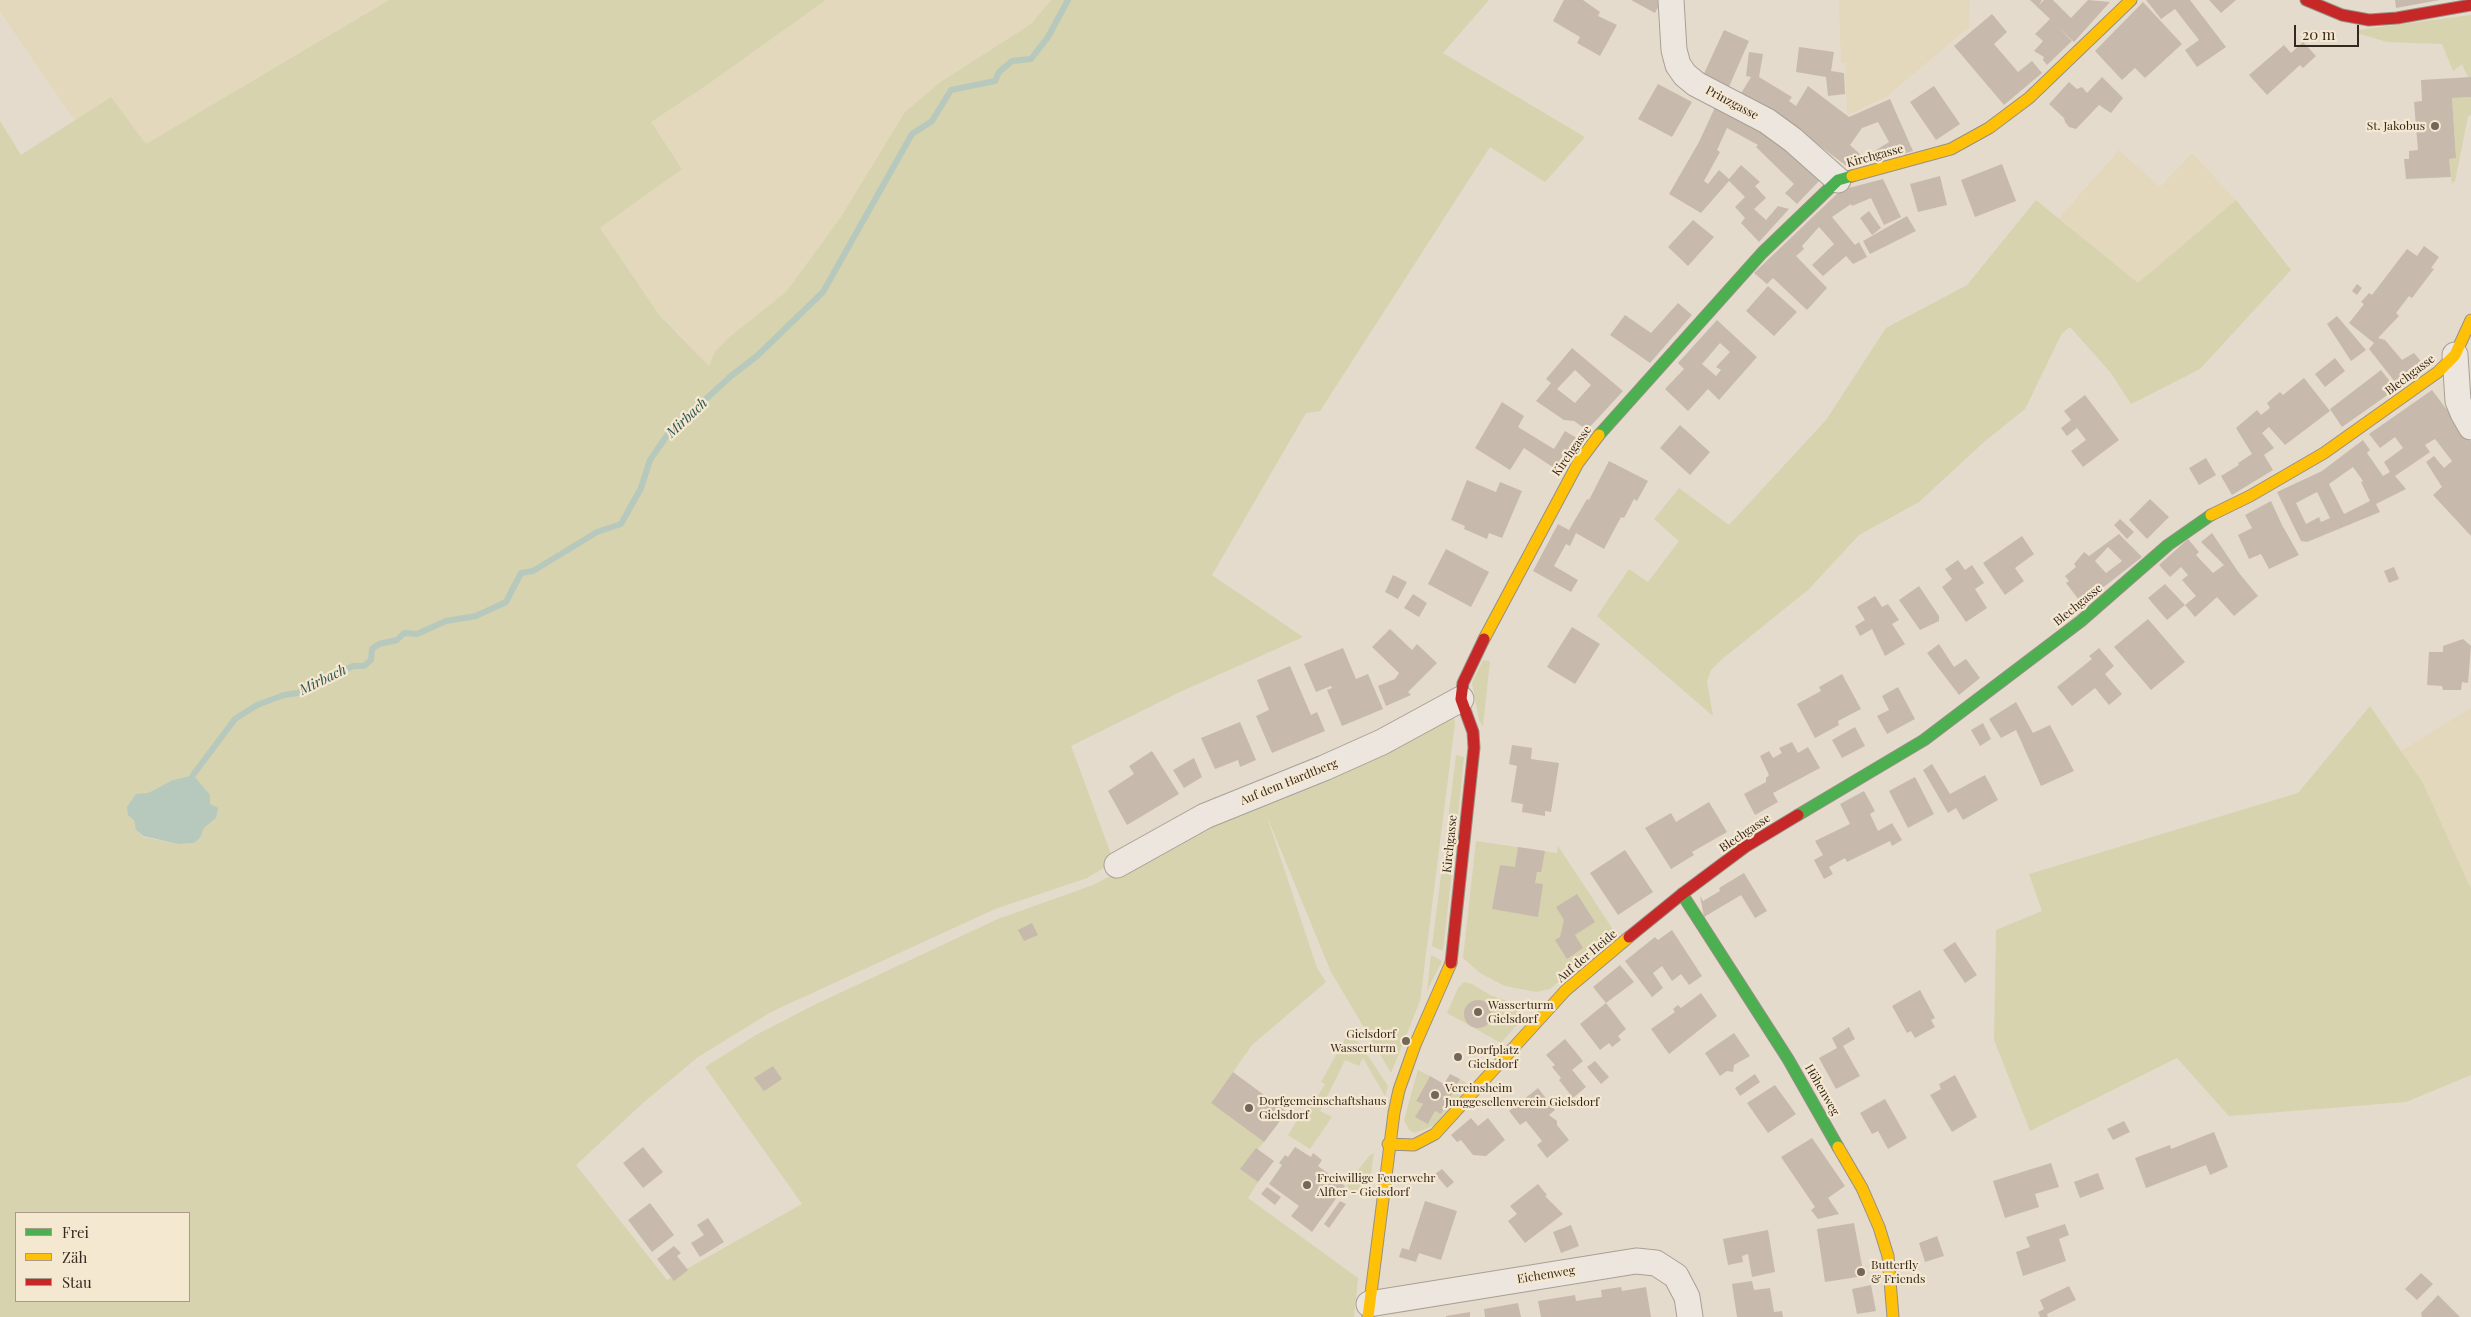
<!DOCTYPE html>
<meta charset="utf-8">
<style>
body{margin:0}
#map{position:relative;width:2471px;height:1317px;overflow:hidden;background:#e4dbcc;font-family:"Playfair Display",serif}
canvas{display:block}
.legend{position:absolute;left:15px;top:1212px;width:175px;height:90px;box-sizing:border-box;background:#f5e8d1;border:1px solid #a99b89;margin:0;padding:6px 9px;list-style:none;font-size:15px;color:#37281d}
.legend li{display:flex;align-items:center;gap:10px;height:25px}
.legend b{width:25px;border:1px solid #a99b89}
.scale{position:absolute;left:2294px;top:25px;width:65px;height:22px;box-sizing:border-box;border:2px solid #37281d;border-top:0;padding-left:6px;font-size:15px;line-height:18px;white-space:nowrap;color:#37281d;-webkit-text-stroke:4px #f5e8d1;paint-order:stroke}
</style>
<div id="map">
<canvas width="2471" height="1317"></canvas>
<ul class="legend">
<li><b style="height:6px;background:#4caf50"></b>Frei</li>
<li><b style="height:6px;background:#ffc107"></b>Zäh</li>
<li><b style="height:6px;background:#c62828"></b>Stau</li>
</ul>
<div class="scale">20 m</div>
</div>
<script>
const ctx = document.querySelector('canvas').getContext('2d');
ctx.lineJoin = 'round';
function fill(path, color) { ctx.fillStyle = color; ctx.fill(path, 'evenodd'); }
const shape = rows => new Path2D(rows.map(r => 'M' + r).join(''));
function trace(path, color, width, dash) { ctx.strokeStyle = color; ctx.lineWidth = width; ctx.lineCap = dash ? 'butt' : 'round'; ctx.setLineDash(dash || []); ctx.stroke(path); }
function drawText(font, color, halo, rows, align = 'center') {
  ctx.font = font + ' "Playfair Display",serif'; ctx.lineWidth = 4.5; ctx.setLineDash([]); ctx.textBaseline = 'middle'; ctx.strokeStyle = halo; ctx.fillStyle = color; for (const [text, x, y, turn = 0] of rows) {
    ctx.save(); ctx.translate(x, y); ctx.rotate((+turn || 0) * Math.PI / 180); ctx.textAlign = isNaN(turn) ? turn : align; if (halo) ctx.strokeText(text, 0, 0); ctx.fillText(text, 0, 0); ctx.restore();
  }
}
fill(shape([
 [0,0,389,0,146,144,111,97,75,121,0,12],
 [826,0,1051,0,1031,24,942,81,786,292,715,352,709,366,660,316,600,228,682,169,651,122,707,85],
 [1839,0,1970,0,1969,27,1886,97,1847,115,1845,63,1841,63],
 [2119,150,2160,187,2192,153,2236,200,2138,284,2059,218],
 [2471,708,2471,889,2423,783,2401,751]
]), '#e3d8bc');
fill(shape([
 [389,0,826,0,707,85,651,122,682,169,600,228,660,316,709,366,715,352,727,339,786,292,841,217,905,112,942,81,1031,24,1051,0,1489,0,1443,53,1585,137,1545,182,1490,147,1320,411,1306,413,1212,575,1303,637,1182,691,1071,746,1114,862,1087,878,995,909,771,1012,698,1057,644,1102,576,1165,667,1280,802,1204,705,1067,756,1035,814,1005,998,919,1093,885,1209,825,1453,716,1455,723,1420,1001,1391,1073,1331,972,1266,814,1317,968,1326,982,1252,1045,1211,1103,1264,1142,1241,1169,1258,1182,1248,1198,1358,1278,1354,1317,0,1317,0,121,21,155,111,97,146,144],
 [193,775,216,818,204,828,200,838,194,843,178,844,143,837,136,830,134,820,148,793,173,780],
 [16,1213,189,1213,189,1301,16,1301],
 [2471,15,2471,77,2468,77,2462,64,2453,71,2442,44,2387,42,2357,33,2358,30],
 [2471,97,2471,115,2468,116,2455,181,2452,184,2449,159,2456,158,2452,98],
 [2036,200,2138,283,2236,200,2291,270,2200,369,2131,404,2111,373,2070,327,2062,333,2025,409,1985,441,1919,502,1859,535,1808,590,1721,660,1711,670,1707,682,1713,716,1597,616,1629,569,1648,582,1679,541,1654,519,1679,488,1729,525,1826,420,1886,328,1967,285],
 [1483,660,1490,661,1483,726,1479,720,1472,683],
 [2370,706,2423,783,2471,889,2471,1075,2406,1102,2229,1116,2177,1058,2030,1131,1994,1040,1996,930,2042,911,2029,874,2298,793],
 [1456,755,1464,757,1454,854,1444,853],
 [1476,841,1557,853,1558,846,1616,934,1550,989,1536,992,1505,986,1480,973,1463,958],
 [1443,860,1453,861,1443,951,1432,946],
 [1431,955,1442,961,1427,991],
 [1464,982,1472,984,1490,995,1513,1003,1520,1010,1520,1021,1501,1043,1447,1013,1458,988],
 [1349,1038,1356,1040,1360,1044,1388,1086,1385,1096,1363,1058,1359,1066,1345,1060,1320,1111,1332,1117,1310,1149,1288,1135,1304,1110,1308,1112,1325,1084,1321,1082,1345,1039],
 [1418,1070,1430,1076,1416,1100,1423,1104,1416,1116,1429,1123,1435,1111,1441,1114,1460,1079,1469,1085,1435,1125,1415,1133,1409,1130,1404,1120],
 [1374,1153,1368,1193,1360,1188,1353,1196,1348,1191,1347,1185,1369,1156]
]), '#d6d3ae');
fill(shape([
 [193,775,210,795,210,804,218,808,216,818,204,828,200,838,194,843,178,844,143,836,136,830,134,820,128,815,127,807,136,794,148,793,173,780]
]), '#b7c8bd');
trace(shape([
 [193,775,235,719,257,705,284,695,298,693,353,666,364,666,371,660,372,649,379,644,397,640,404,633,417,634,446,621,476,616,506,602,521,573,533,571,597,532,621,524,641,488,650,460,668,434,731,376,757,356,823,292,912,134,932,121,951,90,995,81,999,72,1012,61,1031,59,1048,37,1068,0]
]), '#b7c8bd', 6);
fill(shape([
 [1564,0,1583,0,1600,12,1598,16,1617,25,1600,56,1577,43,1580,37,1553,21],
 [1631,0,1662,0,1655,13],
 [2030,0,2042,0,2039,5,2044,0,2053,0,2071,18,2088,0,2110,2,2074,42,2058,27,2072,41,2047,65,2043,60,2044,57,2034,51,2043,41,2035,34,2050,19],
 [2146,0,2190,0,2226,47,2197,67,2185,50,2199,40,2175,9,2161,19],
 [2209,0,2236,0,2221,13],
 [2395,0,2440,0,2396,8],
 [2143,2,2182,44,2145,78,2135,68,2122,80,2095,51],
 [1992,14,2007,32,1994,44,2018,72,2032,61,2042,73,2004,105,1954,46],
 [1724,30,1749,41,1728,89,1702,78],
 [2303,42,2316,56,2303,68,2300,65,2267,95,2249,75,2284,45,2291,53],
 [1799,47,1834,52,1831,71,1844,73,1845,94,1828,96,1826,77,1796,72],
 [1749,52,1763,54,1759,77,1792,97,1789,101,1796,106,1808,86,1849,117,1890,99,1913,151,1876,161,1873,152,1889,142,1878,122,1862,128,1850,145,1860,154,1848,167,1781,117,1740,95,1751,77,1746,76],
 [2102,77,2123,98,2111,113,2099,105,2076,129,2069,127,2065,122,2064,118,2049,104,2069,82,2077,89,2082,87,2087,93],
 [2471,77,2471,97,2452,98,2456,158,2449,159,2451,177,2406,179,2404,159,2409,159,2409,151,2418,150,2414,102,2422,101,2421,80],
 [1658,84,1692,102,1672,137,1638,119],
 [1934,86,1960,124,1936,140,1910,102],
 [1717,103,1769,133,1820,180,1797,204,1785,193,1794,184,1756,147,1758,145,1727,128,1717,150,1720,152,1704,181,1708,184,1719,170,1729,179,1741,165,1760,182,1755,186,1766,198,1754,209,1766,220,1778,206,1789,209,1759,242,1741,223,1745,218,1735,207,1745,197,1729,181,1701,213,1669,194,1699,142],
 [2002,164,2016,201,1975,217,1961,180],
 [1940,176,1947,205,1918,212,1910,184],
 [1883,179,1901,217,1884,225,1871,198,1852,206,1851,204,1832,217,1855,245,1859,242,1867,257,1853,264,1846,256,1823,276,1812,265,1834,244,1819,227,1802,246,1804,249,1796,256,1827,288,1807,310,1773,278,1767,284,1754,273,1841,190],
 [1869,211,1881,228,1872,235,1860,218],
 [1907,216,1916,231,1870,254,1863,241],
 [1693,220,1714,237,1688,266,1668,247],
 [2424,246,2439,257,2431,268,2434,269,2412,298,2409,296,2396,313,2399,316,2378,338,2385,340,2402,360,2414,353,2424,365,2399,387,2369,349,2374,343,2349,323,2364,304,2361,302,2369,293,2372,295,2407,249,2417,256],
 [2357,284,2362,288,2357,295,2352,291],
 [1768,286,1797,312,1774,336,1746,311],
 [1678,303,1692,315,1650,363,1610,335,1625,315,1651,333],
 [2337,316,2366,350,2351,361,2327,324],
 [1717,320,1757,357,1719,400,1708,389,1688,411,1665,389,1684,369,1678,363],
 [1720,343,1730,352,1716,367,1721,370,1716,376,1702,364],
 [1572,348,1623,391,1587,430,1574,421,1564,420,1536,401,1551,383,1546,379],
 [1575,370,1591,385,1575,403,1557,389],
 [2335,358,2345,371,2325,387,2315,374],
 [2381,370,2396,389,2342,427,2330,409],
 [2304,378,2330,411,2285,445,2269,427,2262,433,2274,448,2264,455,2273,470,2232,495,2221,476,2239,465,2238,463,2252,454,2236,428,2257,410,2261,415,2270,408,2267,403,2280,392,2283,395],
 [2432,390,2471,442,2471,536,2433,495,2442,487,2426,462,2434,456,2444,468,2452,461,2435,439,2425,445,2430,452,2395,476,2406,489,2376,504,2380,512,2307,542,2301,541,2277,492,2322,471,2363,440,2370,450,2367,453,2383,476,2390,472,2384,462,2403,448,2395,437,2380,448,2369,434],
 [2353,467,2363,481,2361,482,2370,501,2344,514,2329,484],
 [2317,492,2330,518,2321,522,2319,517,2306,524,2296,503],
 [2085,395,2119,440,2083,467,2071,451,2086,440,2077,428,2067,436,2061,428,2071,420,2064,411],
 [1502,402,1524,416,1518,427,1554,449,1565,431,1580,440,1560,472,1524,448,1510,470,1475,448],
 [1680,425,1710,452,1690,475,1660,448],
 [2206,458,2216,475,2199,485,2189,468],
 [1609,461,1648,481,1637,501,1634,499,1624,518,1621,517,1604,549,1576,533,1570,546,1566,544,1554,566,1578,580,1571,592,1533,571,1558,524,1569,530,1587,499,1589,500],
 [1467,480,1496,492,1500,482,1522,491,1502,538,1489,533,1487,539,1464,529,1465,526,1451,520],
 [2150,499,2169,517,2147,539,2129,520],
 [2271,501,2282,525,2299,555,2269,569,2261,554,2249,559,2238,535,2252,528,2245,515],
 [2120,519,2134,532,2127,539,2114,525],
 [2212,533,2239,573,2258,596,2234,616,2217,597,2195,617,2185,605,2196,596,2182,580,2188,575,2181,567,2170,577,2159,565,2188,539,2199,552,2196,555,2213,573,2224,565,2201,542],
 [2119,534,2142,557,2082,604,2066,583,2069,581,2065,576,2076,567,2074,564,2084,552,2089,556],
 [2108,547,2122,561,2106,573,2095,561],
 [2022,536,2034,554,2015,568,2024,581,2005,595,1983,563],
 [1446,549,1489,572,1471,607,1428,584],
 [1958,560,1965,570,1972,565,1984,583,1975,589,1987,608,1966,622,1942,587,1952,579,1945,569],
 [2394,567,2399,579,2389,583,2384,571],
 [1393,575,1407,582,1398,599,1385,592],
 [2165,584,2185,605,2167,620,2148,598],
 [1919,586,1939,616,1939,621,1920,630,1899,600],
 [1413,594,1427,603,1419,617,1404,608],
 [1875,596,1882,607,1888,604,1899,620,1892,624,1905,644,1885,656,1872,629,1860,636,1855,626,1865,620,1857,607],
 [2148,619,2185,662,2151,690,2114,647],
 [1572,627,1600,644,1575,684,1547,667],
 [1390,629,1412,650,1417,644,1437,663,1408,692,1411,695,1386,706,1378,686,1395,679,1399,673,1372,647],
 [2463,639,2471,646,2468,683,2462,682,2461,690,2443,690,2442,686,2427,685,2429,652,2443,652,2443,646],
 [1939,644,1954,667,1966,659,1980,678,1959,695,1927,653],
 [1343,648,1356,679,1368,674,1383,709,1342,726,1327,690,1332,688,1331,686,1316,692,1304,664],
 [2099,648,2114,666,2105,674,2122,694,2109,705,2095,688,2072,706,2057,687,2092,659,2089,656],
 [1290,666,1311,715,1317,712,1325,731,1272,753,1256,716,1269,710,1257,680],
 [1842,674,1861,709,1838,721,1839,725,1815,738,1797,704,1821,691,1819,687],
 [1898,687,1915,719,1887,734,1877,716,1889,710,1882,696],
 [2016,702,2033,733,2050,725,2074,771,2041,786,2016,730,2001,738,1989,719],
 [1240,722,1256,760,1240,767,1238,760,1215,769,1201,738],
 [1983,723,1991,739,1980,746,1971,730],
 [1855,727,1865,746,1842,758,1832,740],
 [1792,742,1798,753,1808,747,1820,768,1773,793,1778,802,1755,815,1744,794,1766,782,1766,778,1769,775,1760,756,1769,751,1773,758,1782,753,1779,748],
 [1512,745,1532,748,1531,759,1559,763,1551,812,1545,811,1545,816,1522,812,1523,804,1511,802,1517,766,1509,764],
 [1152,751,1179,794,1127,825,1108,791,1134,774,1129,766],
 [1194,758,1202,777,1184,788,1173,770],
 [1932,764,1950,794,1985,775,1998,800,1963,820,1956,808,1948,813,1923,770],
 [1915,777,1934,814,1908,828,1889,791],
 [1864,791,1875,811,1870,814,1878,831,1892,823,1902,840,1892,846,1890,841,1847,862,1845,858,1829,867,1833,874,1824,879,1814,860,1823,855,1815,841,1850,824,1840,804],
 [1709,802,1727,832,1692,852,1694,855,1671,869,1645,828,1671,813,1676,822],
 [1518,847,1545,851,1541,872,1537,872,1535,883,1543,884,1538,917,1492,909,1500,865,1515,867],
 [1625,850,1653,892,1618,915,1590,873],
 [1744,873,1767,911,1755,918,1741,895,1704,917,1700,896,1703,901,1720,891,1719,888],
 [1577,894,1595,922,1575,935,1583,948,1567,959,1555,940,1560,937,1564,920,1556,907],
 [1032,923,1038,935,1024,941,1018,930],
 [1672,930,1702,976,1689,985,1681,974,1672,981,1662,966,1653,973,1663,988,1652,997,1625,961,1655,937,1658,940],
 [1955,942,1977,975,1965,983,1943,950],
 [1620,965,1634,982,1606,1003,1593,987],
 [1920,990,1935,1018,1931,1020,1935,1027,1915,1038,1911,1031,1907,1033,1892,1006],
 [1701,993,1717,1016,1669,1054,1651,1029,1675,1012,1673,1009,1678,1005,1681,1008],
 '1464 1014a14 14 0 1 1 28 0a14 14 0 1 1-28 0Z',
 [1606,1003,1626,1029,1618,1036,1621,1040,1612,1047,1609,1043,1600,1050,1580,1024],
 [1849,1027,1855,1039,1843,1046,1860,1076,1836,1089,1819,1058,1837,1048,1832,1038],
 [1734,1033,1750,1056,1734,1065,1733,1072,1727,1071,1720,1076,1705,1053],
 [1565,1039,1583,1061,1572,1070,1586,1087,1573,1098,1559,1080,1561,1078,1552,1067,1555,1065,1546,1055],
 [1595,1061,1609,1077,1601,1084,1587,1067],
 [773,1066,782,1079,764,1091,754,1078],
 [1233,1072,1287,1112,1264,1142,1211,1103],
 [1450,1074,1460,1079,1441,1114,1435,1111,1428,1124,1415,1117,1423,1104,1416,1101,1430,1076,1444,1084],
 [1755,1074,1760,1082,1740,1096,1735,1088],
 [1955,1075,1977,1117,1952,1132,1930,1095,1941,1089,1939,1084],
 [1775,1085,1796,1114,1768,1133,1747,1103],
 [1538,1088,1555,1110,1549,1115,1557,1121,1557,1125,1569,1140,1547,1158,1537,1145,1542,1141,1526,1121,1520,1125,1509,1111],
 [1885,1099,1907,1138,1888,1149,1878,1131,1872,1134,1860,1113],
 [1471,1118,1478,1126,1488,1118,1505,1140,1486,1156,1473,1155,1461,1140,1457,1142,1451,1135],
 [2124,1121,2130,1132,2113,1140,2107,1129],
 [2214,1132,2228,1167,2210,1175,2206,1165,2146,1188,2135,1158,2170,1145,2171,1149],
 [1812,1138,1845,1186,1828,1198,1839,1214,1818,1219,1811,1210,1815,1207,1781,1157],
 [643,1147,663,1172,643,1188,623,1163],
 [1295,1147,1311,1157,1313,1153,1322,1160,1318,1166,1345,1186,1312,1232,1291,1216,1299,1206,1269,1184,1282,1165,1279,1163,1285,1155,1288,1157],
 [1256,1148,1274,1161,1258,1182,1240,1169],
 [2051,1163,2059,1187,2035,1194,2039,1207,2005,1218,1993,1181],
 [1442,1169,1454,1182,1447,1188,1435,1174],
 [2098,1173,2104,1189,2080,1198,2074,1182],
 [1538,1184,1547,1195,1545,1196,1563,1214,1525,1243,1508,1221,1517,1214,1510,1206],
 [1267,1187,1281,1197,1275,1205,1261,1194],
 [1340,1201,1346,1204,1329,1228,1324,1224],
 [1425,1201,1457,1211,1441,1260,1419,1253,1416,1262,1399,1257,1402,1248,1409,1250],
 [650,1203,674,1235,652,1252,628,1220],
 [708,1218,724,1242,700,1257,691,1243,704,1235,697,1225],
 [1854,1223,1864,1276,1825,1282,1817,1229],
 [2065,1224,2069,1235,2059,1239,2066,1261,2023,1276,2016,1252,2030,1247,2026,1237],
 [1571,1225,1579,1246,1561,1253,1553,1232],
 [1768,1230,1775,1272,1752,1277,1748,1254,1742,1256,1743,1262,1728,1265,1723,1239],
 [1937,1236,1944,1256,1925,1262,1919,1243],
 [674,1246,681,1253,677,1256,688,1270,674,1281,657,1259],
 [2421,1273,2433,1284,2417,1300,2405,1289],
 [1752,1281,1754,1290,1770,1288,1774,1312,1782,1311,1783,1317,1737,1317,1732,1284],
 [1871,1285,1876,1311,1857,1314,1852,1289],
 [2069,1286,2076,1300,2047,1314,2048,1317,2040,1317,2038,1312,2044,1309,2040,1300],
 [1621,1287,1622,1291,1646,1287,1651,1317,1541,1317,1538,1301,1575,1295,1576,1301,1588,1299,1602,1297,1601,1290],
 [2438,1295,2460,1317,2422,1317,2421,1313],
 [1518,1303,1521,1317,1485,1317,1484,1309],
 [1470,1312,1470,1317,1446,1317,1446,1316]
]), '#c8b9ad');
const street = shape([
 [1671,0,1674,50,1678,65,1685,75,1696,84,1767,121,1793,140,1838,180],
 [2455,355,2458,401,2463,413,2471,427],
 [1117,865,1205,816,1324,768,1382,742,1461,699],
 [1369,1304,1636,1261,1656,1263,1676,1276,1687,1297,1690,1317]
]);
const fast = shape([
 [1599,435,1762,253,1838,180,1852,176],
 [1798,815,1924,740,2081,621,2168,545,2211,515],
 [1682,894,1788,1059,1838,1147]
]);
const slow = shape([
 [1852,176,1951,149,1989,128,2029,98,2131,0],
 [2211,515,2250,496,2324,453,2438,372,2455,355,2471,320],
 [1484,639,1578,463,1599,435],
 [1388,1144,1414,1145,1435,1134,1566,990,1629,937],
 [1838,1147,1862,1188,1879,1227,1888,1256,1893,1317],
 [1368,1317,1394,1113,1399,1090,1415,1045,1451,963]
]);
const jam = shape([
 [2306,0,2342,15,2369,20,2397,18,2471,5],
 [1629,937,1682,894,1745,847,1798,815],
 [1451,963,1474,748,1473,732,1461,699,1463,683,1484,639]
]);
trace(street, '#a9a095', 27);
trace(fast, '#988f85', 13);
trace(slow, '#988f85', 13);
trace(jam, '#988f85', 13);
trace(street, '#ece6de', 25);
trace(fast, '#4caf50', 11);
trace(slow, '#ffc107', 11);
trace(jam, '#c62828', 11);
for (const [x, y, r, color] of [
 [2435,126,5,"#74675a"],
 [1478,1012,5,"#74675a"],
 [1406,1041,5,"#74675a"],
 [1458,1057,5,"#74675a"],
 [1435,1095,5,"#74675a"],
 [1249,1108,5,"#74675a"],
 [1307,1185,5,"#74675a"],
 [1861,1272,5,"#74675a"]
]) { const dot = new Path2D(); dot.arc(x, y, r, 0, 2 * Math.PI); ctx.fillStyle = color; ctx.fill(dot); trace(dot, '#f5e8d1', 2); }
drawText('12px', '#37281d', '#f5e8d1', [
 ["Prinzgasse",1732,103,28],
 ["Kirchgasse",1875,156,-15],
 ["Blechgasse",2410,375,-37],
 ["Kirchgasse",1572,451,-55],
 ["Blechgasse",2078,605,-39],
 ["Auf dem Hardtberg",1289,782,-22],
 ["Blechgasse",1745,833,-34],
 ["Kirchgasse",1450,844,-84],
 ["Auf der Heide",1587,956,-40],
 ["Höhenweg",1822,1090,60],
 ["Eichenweg",1546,1275,-9]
]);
drawText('12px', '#37281d', '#f5e8d1', [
 ["St. Jakobus",2425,126,"right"],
 ["Wasserturm",1488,1005],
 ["Gielsdorf",1488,1019],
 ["Gielsdorf",1396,1034,"right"],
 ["Wasserturm",1396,1048,"right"],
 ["Dorfplatz",1468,1050],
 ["Gielsdorf",1468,1064],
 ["Vereinsheim",1445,1088],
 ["Junggesellenverein Gielsdorf",1445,1102],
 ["Dorfgemeinschaftshaus",1259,1101],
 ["Gielsdorf",1259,1115],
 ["Freiwillige Feuerwehr",1317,1178],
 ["Alfter - Gielsdorf",1317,1192],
 ["Butterfly",1871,1265],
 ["& Friends",1871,1279]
], 'left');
drawText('italic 14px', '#2d5750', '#f5e8d1', [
 ["Mirbach",687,418,-43],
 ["Mirbach",323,680,-26]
]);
</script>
